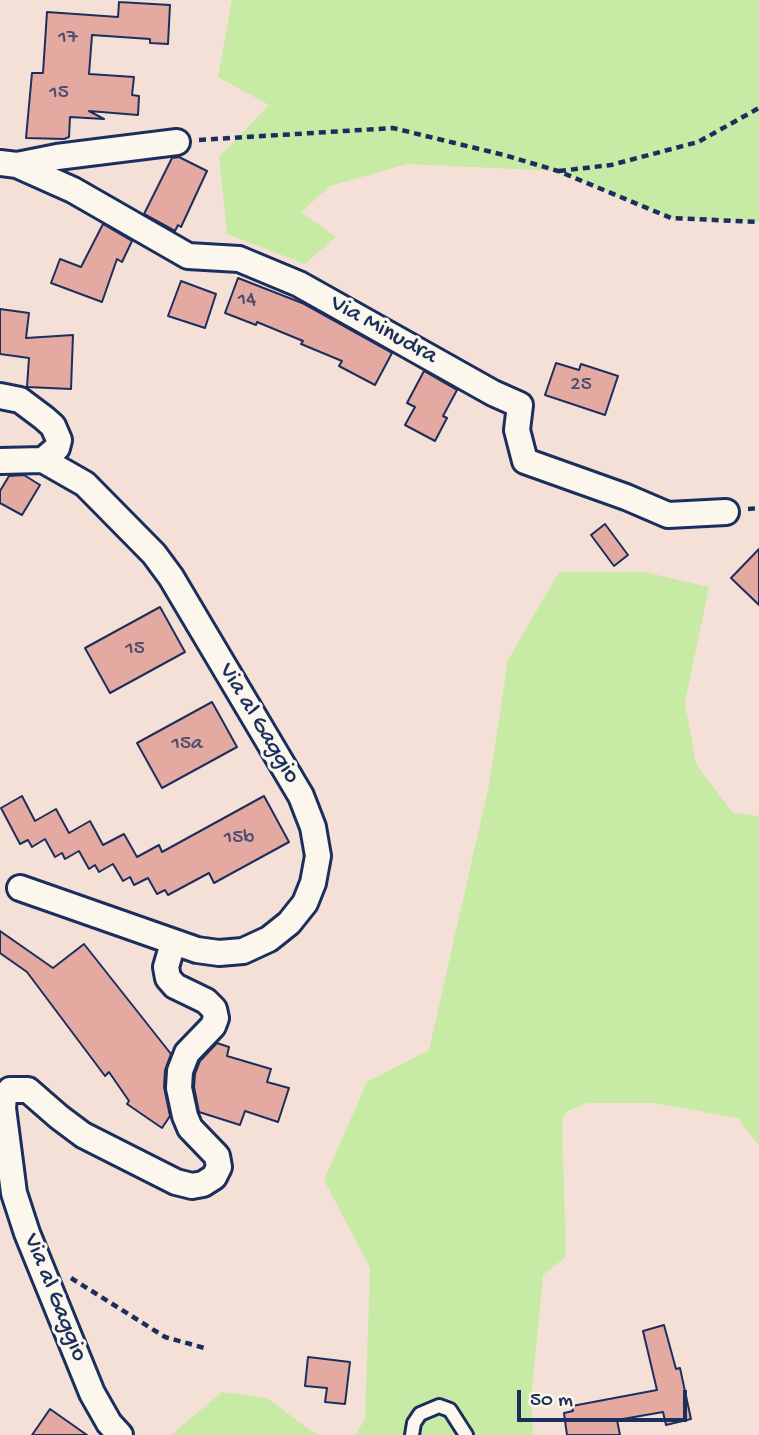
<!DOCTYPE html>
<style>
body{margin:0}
#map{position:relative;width:759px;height:1435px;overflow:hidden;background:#f4e0d6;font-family:"Gochi Hand",sans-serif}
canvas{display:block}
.scale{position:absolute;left:517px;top:1390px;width:170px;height:32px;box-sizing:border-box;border:4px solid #1b2f5e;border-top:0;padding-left:9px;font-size:21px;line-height:24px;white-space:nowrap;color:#1b2f5e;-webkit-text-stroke:5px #fbf7ec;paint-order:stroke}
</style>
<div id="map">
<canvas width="759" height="1435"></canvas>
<div class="scale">50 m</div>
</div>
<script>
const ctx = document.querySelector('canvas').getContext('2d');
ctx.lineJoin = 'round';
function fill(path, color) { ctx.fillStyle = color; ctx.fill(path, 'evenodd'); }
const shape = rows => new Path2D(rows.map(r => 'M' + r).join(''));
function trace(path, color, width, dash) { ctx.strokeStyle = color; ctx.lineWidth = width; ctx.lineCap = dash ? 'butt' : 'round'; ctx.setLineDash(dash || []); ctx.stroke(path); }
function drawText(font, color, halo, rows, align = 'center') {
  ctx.font = font + ' "Gochi Hand",sans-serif'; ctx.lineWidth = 6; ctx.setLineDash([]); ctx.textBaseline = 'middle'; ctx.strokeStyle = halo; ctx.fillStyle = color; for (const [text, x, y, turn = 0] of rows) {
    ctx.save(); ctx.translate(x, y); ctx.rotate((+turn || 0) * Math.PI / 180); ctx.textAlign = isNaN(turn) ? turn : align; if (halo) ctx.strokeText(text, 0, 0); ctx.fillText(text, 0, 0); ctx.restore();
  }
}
fill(shape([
 [232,0,759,0,759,222,671,218,558,171,407,164,330,186,301,212,336,237,305,264,227,234,219,157,269,105,218,77],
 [559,572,644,572,709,587,685,703,696,764,733,813,759,816,759,1146,738,1118,653,1103,588,1103,567,1111,562,1121,566,1257,543,1275,531,1400,533,1435,356,1435,365,1418,370,1268,324,1180,367,1082,429,1050,489,785,508,660],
 [222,1392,267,1398,311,1431,321,1435,171,1435]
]), '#c7eba4');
const building = shape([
 [119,2,170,5,168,44,150,43,150,39,92,35,89,74,134,77,132,95,139,96,138,115,89,111,104,119,70,117,69,137,64,139,26,138,32,73,43,73,47,12,118,17,119,2],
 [179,157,207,171,181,227,178,225,175,231,144,214,172,158,179,157],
 [103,224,132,241,122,262,117,259,102,302,51,283,60,259,81,267,103,224],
 [238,278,302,303,392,353,375,385,339,366,342,361,301,344,303,341,257,322,256,325,225,313,238,278],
 [181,281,216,294,205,328,168,316,181,281],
 [0,309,29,313,26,338,73,335,71,389,27,387,29,358,0,354,0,309],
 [556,363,579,370,581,364,618,376,605,415,545,395,556,363],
 [424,371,457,390,443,416,447,418,435,441,405,425,415,407,407,403,424,371],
 [24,475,40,485,22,515,0,503,0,491,9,476,24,475],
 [605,524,628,555,614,566,591,535,605,524],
 [759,549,759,605,731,578,759,549],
 [160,607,185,652,110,693,85,648,160,607],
 [212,702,237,747,162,788,137,743,212,702],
 [22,796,35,821,56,809,69,833,90,821,103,845,124,834,137,857,159,845,162,852,264,796,289,842,214,883,209,873,168,895,165,890,157,894,148,878,134,885,130,877,123,881,113,864,99,872,95,865,89,869,79,851,65,859,62,853,55,857,45,839,32,847,28,840,20,844,1,808,22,796],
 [0,931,53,968,84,944,171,1054,165,1070,164,1087,170,1116,162,1128,127,1104,129,1101,109,1072,105,1076,27,972,0,953,0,931],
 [217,1043,229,1047,227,1056,271,1069,267,1082,289,1088,278,1122,245,1111,240,1125,199,1112,194,1087,195,1074,200,1061,217,1043],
 [664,1325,676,1369,680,1368,691,1419,666,1425,663,1412,617,1420,620,1435,567,1435,564,1413,573,1411,572,1406,657,1390,643,1331,664,1325],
 [308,1357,350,1362,345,1404,325,1402,327,1388,305,1386,308,1357],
 [50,1409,87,1435,32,1435,50,1409]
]);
fill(building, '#e4aaa1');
trace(building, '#1b2f5e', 2);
const service = shape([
 [412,1435,414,1423,420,1414,439,1406,450,1410,466,1435]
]);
const minor = shape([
 [0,163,17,165,73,190,188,256,239,259,299,284,493,393,520,405,517,430,525,461,626,497,668,515,726,512],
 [17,165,57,157,177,142],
 [0,396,20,400,44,418,53,426,59,440,57,448,43,460,0,461],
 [20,888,197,950,219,953,243,951,269,939,289,923,305,903,313,883,318,856,313,827,301,796,171,577,154,554,85,484,43,460],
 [120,1435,109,1423,92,1393,27,1233,14,1193,3,1108,4,1097,10,1090,28,1090,59,1117,83,1135,176,1182,192,1186,203,1184,214,1177,219,1167,217,1156,190,1128,185,1116,179,1088,180,1071,187,1053,213,1026,216,1018,214,1009,206,1001,175,986,168,978,166,967,173,943]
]);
trace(service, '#1b2f5e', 18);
trace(minor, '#1b2f5e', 30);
trace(shape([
 [199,140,393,128,504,155,558,171,671,218,759,222],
 [559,171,611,165,698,142,759,108],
 [748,509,759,508],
 [71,1278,165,1337,208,1349]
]), '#1b2f5e', 4.5, [7, 5]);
trace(service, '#fbf7ec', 12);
trace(minor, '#fbf7ec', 24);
drawText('21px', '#4d4e6f', null, [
 ["17",68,39],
 ["15",59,94],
 ["14",247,301],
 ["25",581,386],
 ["15",135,650],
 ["15a",187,745],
 ["15b",239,839]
]);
drawText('24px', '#1b2f5e', '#fbf7ec', [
 ["Via Minudra",383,331,29],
 ["Via al Gaggio",258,724,59],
 ["Via al Gaggio",54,1298,68]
]);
</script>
